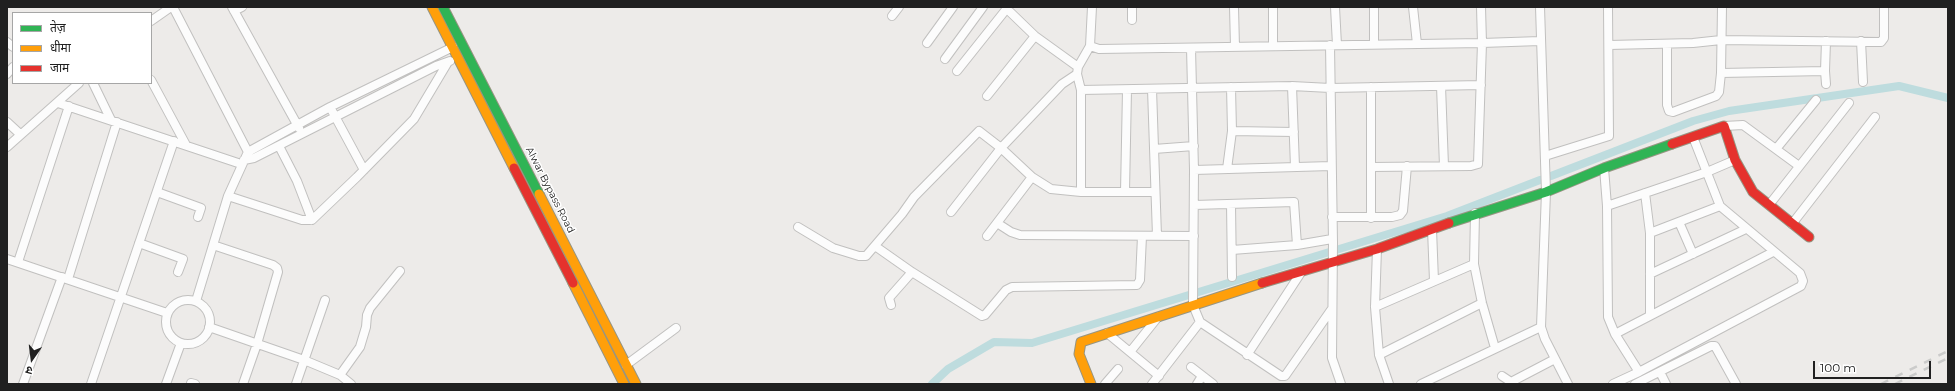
<!DOCTYPE html>
<meta charset="utf-8">
<style>
body{margin:0}
#map{position:relative;width:1955px;height:391px;overflow:hidden;background:#edebe9;font-family:Montserrat,"Noto Sans Devanagari",sans-serif}
canvas{display:block}
.frame{position:absolute;inset:0;border:8px solid #202020;pointer-events:none}
.legend{position:absolute;left:12px;top:12px;width:140px;height:72px;box-sizing:border-box;background:#fff;border:1px solid #a6a6a6;margin:0;padding:5px 7px;list-style:none;font-size:12px;color:#202020}
.legend li{display:flex;align-items:center;gap:8px;height:20px}
.legend b{width:20px;border:1px solid #a6a6a6}
.north{position:absolute;left:12px;top:339px;width:40px;height:40px;-webkit-text-stroke:3px #fff;paint-order:stroke;rotate:194deg;font-size:11px;font-weight:700;line-height:16px;text-align:center;color:#202020}
.north::after{content:'';display:block;margin:auto;width:14px;height:18px;background:#202020;clip-path:polygon(50% 0,100% 100%,50% 72%,0 100%)}
.scale{position:absolute;left:1813px;top:361px;width:118px;height:18px;box-sizing:border-box;border:2px solid #202020;border-top:0;padding-left:5px;font-size:12px;line-height:14px;white-space:nowrap;color:#202020;-webkit-text-stroke:3px #fff;paint-order:stroke}
</style>
<div id="map">
<canvas width="1955" height="391"></canvas>
<div class="frame"></div>
<ul class="legend">
<li><b style="height:5px;background:#30b455"></b>तेज़</li>
<li><b style="height:5px;background:#ff9f0a"></b>धीमा</li>
<li><b style="height:5px;background:#e5322d"></b>जाम</li>
</ul>
<div class="north">उ</div>
<div class="scale">100 m</div>
</div>
<script>
const ctx = document.querySelector('canvas').getContext('2d');
ctx.lineJoin = 'round';
const shape = rows => new Path2D(rows.map(r => 'M' + r).join(''));
function trace(path, color, width, dash) { ctx.strokeStyle = color; ctx.lineWidth = width; ctx.lineCap = dash ? 'butt' : 'round'; ctx.setLineDash(dash || []); ctx.stroke(path); }
function drawText(font, color, halo, rows, align = 'center') {
  ctx.font = font + ' Montserrat,sans-serif'; ctx.lineWidth = 3; ctx.setLineDash([]); ctx.textBaseline = 'middle'; ctx.strokeStyle = halo; ctx.fillStyle = color; for (const [text, x, y, turn = 0] of rows) {
    ctx.save(); ctx.translate(x, y); ctx.rotate((+turn || 0) * Math.PI / 180); ctx.textAlign = isNaN(turn) ? turn : align; if (halo) ctx.strokeText(text, 0, 0); ctx.fillText(text, 0, 0); ctx.restore();
  }
}
trace(shape([
 [1551,176,1693,121,1729,111,1899,86,1948,98],
 [932,384,948,369,994,342,1032,343,1447,216,1540,180]
]), '#bedcde', 8);
const street = shape([
 [173,7,248,152],
 [232,7,299,128],
 [1092,7,1090,46,1099,49,1482,43,1540,41],
 [1132,7,1132,20],
 [1234,7,1235,47],
 [1273,7,1273,46],
 [1335,7,1337,45],
 [1374,7,1374,44],
 [1413,7,1417,44],
 [1540,7,1546,192,1541,327,1545,339,1568,384],
 [1007,9,1035,36,1078,67],
 [234,11,242,7],
 [892,16,899,7],
 [151,21,171,7],
 [1861,41,1863,82],
 [7,42,13,47],
 [927,43,953,7],
 [1667,44,1667,105,1669,111,1673,112,1716,96,1719,92,1721,73,1722,7],
 [1330,45,1333,242,1332,358,1341,384],
 [1609,45,1693,43,1721,40,1881,42,1884,38,1884,7],
 [945,59,983,7],
 [957,71,1008,7],
 [1825,71,1826,84],
 [1721,73,1825,71,1826,41],
 [7,74,13,67],
 [151,80,186,145],
 [93,83,111,120],
 [1292,86,1330,88,1481,85],
 [1441,86,1444,166],
 [1231,87,1232,131,1294,132],
 [1371,87,1371,218],
 [1152,89,1157,236],
 [1081,90,1077,74,1078,67,1090,46],
 [987,96,1035,36],
 [58,103,241,164],
 [330,107,364,170],
 [7,122,20,134],
 [1724,126,1743,125,1799,166],
 [279,146,297,181,312,220],
 [7,147,79,83],
 [1154,149,1194,146],
 [1776,149,1816,100],
 [1545,156,1609,136,1608,7],
 [244,160,254,158,436,66,450,61],
 [1371,167,1471,166,1478,164,1482,43,1481,7],
 [1604,168,1607,206,1608,317,1615,334,1639,372],
 [1227,169,1232,131],
 [1194,170,1331,166],
 [157,192,201,208,198,217],
 [1081,192,1081,90,1292,86,1295,167],
 [1125,192,1127,90],
 [1645,193,1650,233,1650,315],
 [228,196,302,220,312,220,357,177,414,119,448,62],
 [1231,204,1232,277],
 [1194,205,1294,202,1297,245],
 [1769,205,1849,103],
 [1607,206,1707,172,1735,160],
 [951,212,1001,148,1062,84,1077,74],
 [1475,213,1474,264,1482,303,1495,348],
 [1332,217,1392,217,1400,215,1403,211,1407,166],
 [1679,222,1693,254],
 [997,223,1011,232,1020,235,1194,236],
 [1792,224,1875,117],
 [798,227,833,248,859,256,866,256,902,214,914,197,979,131,1001,148,1032,177,1051,189,1081,192,1155,192],
 [1432,229,1434,281],
 [1650,233,1720,206],
 [987,236,1032,177],
 [139,243,183,259,178,272],
 [213,245,273,265,277,268,278,272,257,344,243,384],
 [875,246,912,272,982,316,985,315,1006,290,1012,287,1137,285,1140,280,1142,236],
 [1377,249,1375,307,1379,355,1389,384],
 [1232,250,1297,245,1332,239],
 [7,259,167,313],
 [18,262,69,106],
 [1650,274,1746,229],
 [68,279,117,122],
 '166 322a22 22 0 1 1 44 0a22 22 0 1 1-44 0Z',
 [196,301,228,196,248,152,330,107,453,47],
 [891,305,889,298,912,272],
 [1375,307,1474,264],
 [1200,322,1281,376,1285,376,1331,310],
 [209,327,304,360,340,375,360,347,366,327,367,315,370,308,400,271],
 [1107,333,1159,376],
 [1615,334,1773,252],
 [1130,352,1158,317],
 [1247,355,1302,271],
 [1379,355,1482,303],
 [626,365,676,328],
 [1191,367,1213,384],
 [1660,372,1666,384],
 [340,375,351,384],
 [1502,376,1511,382,1555,359],
 [191,383,195,384],
 [23,384,62,277],
 [91,384,174,141],
 [166,384,181,343],
 [296,384,325,300],
 [1105,384,1118,369],
 [1152,384,1200,322,1193,305,1194,170,1191,48],
 [1197,384,1202,376],
 [1421,384,1541,327],
 [1613,384,1639,372,1801,286,1803,281,1800,273,1720,206,1693,137],
 [1635,384,1711,346,1715,346,1736,384]
]);
const fast = shape([
 [443,7,539,194],
 [1449,223,1546,192,1604,168,1672,144]
]);
const slow = shape([
 [432,7,514,168],
 [539,194,636,384],
 [573,283,624,384],
 [1091,384,1079,354,1081,342,1262,283]
]);
const jam = shape([
 [1672,144,1724,126,1735,160,1753,192,1809,237],
 [514,168,573,283],
 [1262,283,1377,249,1449,223]
]);
trace(street, '#c1c0bf', 10);
trace(fast, '#979582', 11);
trace(slow, '#979582', 11);
trace(jam, '#979582', 11);
trace(street, '#fcfcfc', 8);
trace(fast, '#30b455', 9);
trace(slow, '#ff9f0a', 9);
trace(jam, '#e5322d', 9);
trace(shape([
 [1881,384,1948,351],
 [1895,384,1948,358]
]), '#cbcbca', 2.5, [8, 8]);
drawText('10px', '#202020', '#fff', [
 ["Alwar Bypass Road",550,190,63]
]);
</script>
